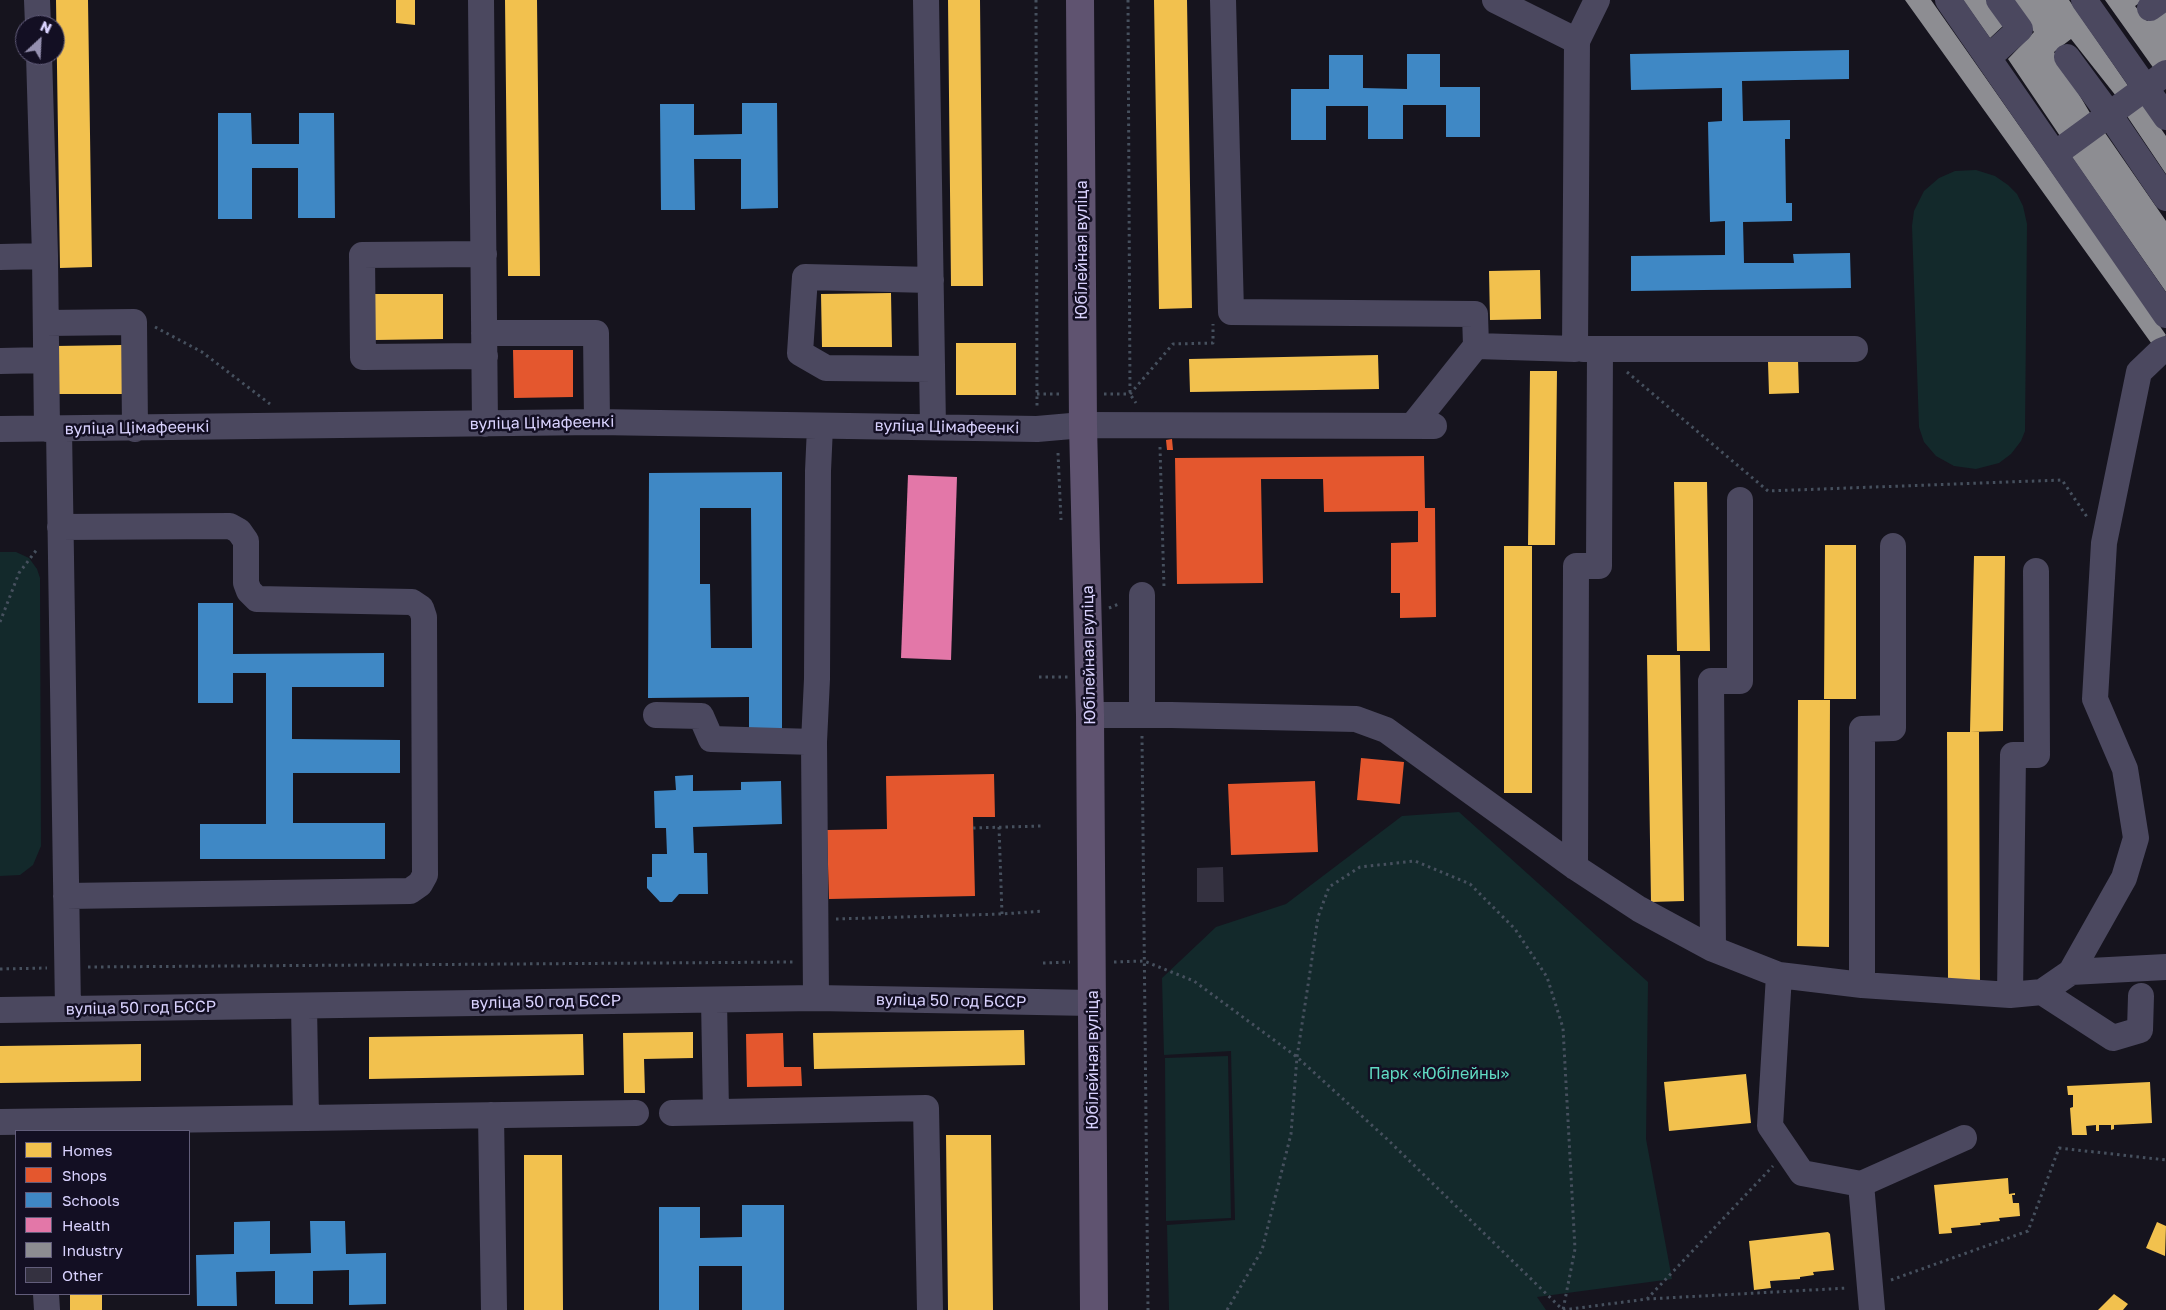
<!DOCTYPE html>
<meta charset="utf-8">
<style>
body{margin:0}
#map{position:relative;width:2166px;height:1310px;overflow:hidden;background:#16141e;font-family:"Golos Text",sans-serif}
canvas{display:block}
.legend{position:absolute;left:15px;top:1130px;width:175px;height:165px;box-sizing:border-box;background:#130f23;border:1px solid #625d7b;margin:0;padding:6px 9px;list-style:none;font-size:15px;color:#d9d2fe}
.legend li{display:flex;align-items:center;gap:10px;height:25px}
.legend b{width:25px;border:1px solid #625d7b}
.north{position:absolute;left:15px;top:15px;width:50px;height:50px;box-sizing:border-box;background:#130f23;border:1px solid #625d7b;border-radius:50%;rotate:25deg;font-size:14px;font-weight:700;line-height:20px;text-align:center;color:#d9d2fe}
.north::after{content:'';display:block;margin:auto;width:18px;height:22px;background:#9590b0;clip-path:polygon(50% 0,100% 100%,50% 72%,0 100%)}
</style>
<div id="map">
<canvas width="2166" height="1310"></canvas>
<ul class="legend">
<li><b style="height:14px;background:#f2c14e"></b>Homes</li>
<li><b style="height:14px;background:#e4572e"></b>Shops</li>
<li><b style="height:14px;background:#3f88c5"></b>Schools</li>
<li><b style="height:14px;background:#e377a8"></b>Health</li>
<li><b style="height:14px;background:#8d8d92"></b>Industry</li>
<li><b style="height:14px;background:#343140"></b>Other</li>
</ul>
<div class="north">N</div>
</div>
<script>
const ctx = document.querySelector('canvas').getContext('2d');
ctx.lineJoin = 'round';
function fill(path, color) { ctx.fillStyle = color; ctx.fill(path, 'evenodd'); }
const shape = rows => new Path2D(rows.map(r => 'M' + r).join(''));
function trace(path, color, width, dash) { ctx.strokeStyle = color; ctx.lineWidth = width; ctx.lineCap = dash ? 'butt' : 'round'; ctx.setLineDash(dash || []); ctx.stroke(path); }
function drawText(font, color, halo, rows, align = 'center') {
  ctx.font = font + ' "Golos Text",sans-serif'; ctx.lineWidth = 5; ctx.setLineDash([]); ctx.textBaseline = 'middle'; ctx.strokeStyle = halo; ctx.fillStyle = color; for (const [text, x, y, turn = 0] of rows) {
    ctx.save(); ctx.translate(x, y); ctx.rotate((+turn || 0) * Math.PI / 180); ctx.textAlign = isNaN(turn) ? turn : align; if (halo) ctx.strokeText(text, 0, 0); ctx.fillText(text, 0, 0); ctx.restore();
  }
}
fill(shape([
 [1976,170,1995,176,2008,185,2017,194,2023,206,2027,224,2025,431,2021,441,2011,454,1999,463,1976,469,1954,466,1936,456,1924,442,1919,427,1912,226,1914,211,1924,191,1939,178,1955,171],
 [0,552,16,552,29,558,37,569,40,578,41,846,33,865,20,875,0,876],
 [1459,812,1648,982,1646,1139,1672,1279,1537,1297,1546,1310,1169,1310,1167,1225,1235,1220,1231,1051,1164,1055,1162,978,1216,927,1286,904,1402,816],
 [1228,1056,1231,1218,1166,1221,1165,1058]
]), '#13292b');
fill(shape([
 [56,0,88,0,92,267,60,268],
 [396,0,415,0,415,25,396,23],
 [505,0,537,0,540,276,508,276],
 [948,0,980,0,983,286,951,286],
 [1154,0,1187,0,1192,308,1159,309],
 [1540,270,1541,319,1490,320,1489,271],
 [891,293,892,347,822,347,821,294],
 [375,294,443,294,443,339,375,340],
 [956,343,1016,343,1016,395,956,395],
 [122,345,122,394,55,394,55,346],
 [1378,355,1379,389,1190,392,1189,359],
 [1798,360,1799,393,1769,394,1768,362],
 [1530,371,1557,371,1555,545,1528,545],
 [1674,482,1707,482,1710,651,1677,651],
 [1825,545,1856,545,1856,699,1824,699],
 [1504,546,1532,546,1532,793,1504,793],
 [1974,556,2005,556,2003,731,1970,732],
 [1647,655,1680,655,1684,901,1651,902],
 [1798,700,1830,700,1829,947,1797,946],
 [1947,732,1979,732,1980,983,1948,983],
 [1024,1030,1025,1065,814,1069,813,1033],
 [693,1032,693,1058,644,1059,645,1093,624,1093,623,1033],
 [583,1034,584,1075,369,1079,369,1037],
 [141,1044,141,1081,0,1083,0,1046],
 [1746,1074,1751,1123,1669,1131,1664,1082],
 [2150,1082,2152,1123,2114,1125,2114,1129,2111,1130,2111,1125,2099,1125,2099,1131,2096,1131,2096,1125,2086,1126,2087,1135,2072,1135,2070,1108,2073,1107,2073,1095,2068,1095,2067,1086],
 [946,1135,991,1135,993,1310,948,1310],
 [524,1155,562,1155,563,1310,524,1310],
 [2008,1178,2009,1194,2015,1193,2015,1195,2012,1195,2013,1203,2019,1203,2020,1216,1999,1218,2000,1221,1980,1223,1981,1225,1951,1228,1952,1233,1939,1234,1934,1185],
 [2157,1222,2166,1226,2165,1256,2146,1248],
 [1828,1232,1830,1234,1834,1270,1813,1272,1814,1275,1800,1277,1800,1279,1770,1281,1771,1288,1754,1290,1749,1241],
 [70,1294,102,1294,102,1310,70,1310],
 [2114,1294,2128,1304,2123,1310,2098,1310]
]), '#f2c14e');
fill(shape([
 [513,350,573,350,573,397,514,398],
 [1172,439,1173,450,1167,450,1166,440],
 [1424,456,1425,508,1435,508,1436,617,1400,618,1400,593,1391,593,1391,543,1418,542,1418,511,1324,512,1323,479,1261,479,1263,583,1177,584,1175,458],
 [1361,758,1404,762,1400,804,1357,800],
 [994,774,995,817,973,817,975,896,829,899,827,830,887,829,886,776],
 [1315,781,1318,852,1231,855,1228,784],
 [783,1033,784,1067,801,1067,802,1086,747,1087,746,1034]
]), '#e4572e');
fill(shape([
 [1849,50,1849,79,1742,81,1743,121,1790,120,1790,139,1785,139,1786,203,1792,203,1792,221,1743,222,1744,263,1794,263,1793,254,1850,253,1851,288,1631,291,1631,256,1725,255,1725,221,1710,222,1708,122,1722,121,1722,88,1631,90,1630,54],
 [1407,54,1440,54,1440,87,1480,87,1480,137,1446,137,1446,105,1403,105,1403,139,1368,139,1368,106,1326,106,1326,140,1291,140,1291,89,1329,89,1329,55,1363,55,1363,88,1407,89],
 [742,103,777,103,778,208,741,209,741,159,694,159,695,210,661,210,660,104,694,104,694,135,742,134],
 [218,113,251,113,252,144,299,144,299,113,334,113,335,218,298,218,298,168,252,168,252,219,218,219],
 [782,472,782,729,749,729,749,697,648,698,649,473],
 [700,508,751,508,752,648,711,648,710,584,700,584],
 [198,603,233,603,233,654,384,653,384,687,292,687,292,739,400,740,400,773,293,773,293,823,385,823,385,859,200,859,200,824,266,824,266,673,233,673,233,703,198,703],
 [693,775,693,791,741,790,741,782,781,781,782,824,693,827,694,853,707,853,708,894,679,894,672,902,660,902,647,888,647,877,652,877,652,854,667,854,666,828,655,828,654,791,676,790,675,776],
 [742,1205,784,1205,784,1310,742,1310,742,1266,699,1266,699,1310,659,1310,659,1207,700,1207,700,1238,742,1237],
 [270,1221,270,1254,311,1253,310,1221,345,1221,346,1254,386,1253,386,1304,349,1305,349,1270,313,1271,313,1304,275,1304,275,1271,236,1272,237,1306,197,1306,196,1255,234,1254,234,1222]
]), '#3f88c5');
fill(shape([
 [908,475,957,477,951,660,901,658]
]), '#e377a8');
fill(shape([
 [1905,0,1931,0,2166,335,2154,347],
 [1963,0,1986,0,2004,25,1990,38],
 [2012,0,2069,0,2129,87,2116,96,2071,39,2054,52,2090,113,2060,136,2008,59,2034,32],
 [2105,0,2144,0,2135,6,2147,21,2166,9,2166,67,2157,73],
 [2142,101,2166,136,2166,174,2125,113],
 [2101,127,2166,221,2166,292,2069,153]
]), '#8d8d92');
fill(shape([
 [1223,867,1224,902,1197,902,1197,868]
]), '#343140');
trace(shape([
 [1036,0,1037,407],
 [1128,0,1130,394,1136,403],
 [155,327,202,352,270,404],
 [1627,372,1768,491,2062,480,2087,517],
 [1037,394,1062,394],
 [1104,394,1130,394,1173,344,1213,343,1213,324],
 [1160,447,1164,588],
 [1058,453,1061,520],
 [1109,608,1121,603],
 [0,622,19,573,38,548],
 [1039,677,1069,677],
 [1142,736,1148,1310],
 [999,827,1002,914],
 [973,828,1041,826],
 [836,919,1002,914,1043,911],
 [1114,962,1144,961,1194,981,1297,1057,1387,1139,1563,1310],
 [1043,963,1070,962],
 [88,967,794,962],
 [0,969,47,968],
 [1891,1280,2028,1231,2059,1148,2166,1160],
 [1647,1299,1848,1288],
 [1227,1310,1262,1250,1291,1134,1297,1057,1310,972,1318,917,1329,887,1360,867,1415,861,1470,884,1515,929,1547,977,1563,1028,1575,1249,1563,1310],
 [1563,1310,1647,1299,1773,1166]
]), '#46505e', 3, [2.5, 4]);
trace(shape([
 [37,0,38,25],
 [481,0,485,424],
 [926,0,933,426],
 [1223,0,1231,312,1475,314,1476,346],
 [1495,0,1577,41],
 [1948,0,2166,315],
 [2084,0,2166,117],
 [2150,8,2161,0],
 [39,55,45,256,47,429],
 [1989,57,2020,29,1999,0],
 [2067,57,2109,114,2166,198],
 [2055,154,2166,73],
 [484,254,362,255,363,357,485,356],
 [0,257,45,256],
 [931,280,805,277,800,353,826,368,932,369],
 [46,323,134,322,135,429],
 [484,333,596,333,597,422],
 [1583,349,1855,349],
 [0,361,46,360],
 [1413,425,1476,346,1575,349,1577,41,1597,0],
 [0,429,597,422,1037,429,1083,425,1434,426],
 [59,429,68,1009],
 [60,527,230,526,239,531,246,541,246,583,249,591,257,599,412,602,421,608,424,617,425,875,420,884,410,891,66,896],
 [1142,595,1142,715],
 [656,715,701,716,711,739,814,742],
 [1090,715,1171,715,1356,719,1386,730,1575,867,1639,909,1713,949,1779,975,1862,985,2010,995,2042,992,2071,972,2166,967],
 [1575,867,1576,566,1599,566,1600,349],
 [1713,949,1711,681,1740,681,1740,500],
 [2071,972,2124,878,2136,838,2125,769,2095,699,2104,543,2139,372,2161,351,2166,349],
 [1779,975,1770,1126,1802,1173,1861,1184,1964,1138],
 [1862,985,1862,729,1893,728,1893,546],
 [2042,992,2113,1038,2140,1030,2141,996],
 [2010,995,2013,755,2037,755,2036,571],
 [816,998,814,742,817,679,818,471,820,427],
 [714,1000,716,1112],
 [304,1006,306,1118,636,1113],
 [0,1010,816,998,1092,1003],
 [672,1113,926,1108,930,1310],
 [491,1115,494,1310],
 [0,1122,306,1118],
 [1861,1184,1872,1310],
 [46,1294,47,1310]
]), '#4b485f', 26);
trace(shape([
 [1080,0,1083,425,1090,715,1094,1310]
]), '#5f5370', 28);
drawText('16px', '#d9d2fe', '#130f23', [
 ["Юбілейная вуліца",1082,250,-90],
 ["вуліца Цімафеенкі",542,423,-1],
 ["вуліца Цімафеенкі",947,427,1],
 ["вуліца Цімафеенкі",137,428,-1],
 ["Юбілейная вуліца",1089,655,-91],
 ["вуліца 50 год БССР",951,1001,1],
 ["вуліца 50 год БССР",546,1002,-1],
 ["вуліца 50 год БССР",141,1008,-1],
 ["Юбілейная вуліца",1093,1060,-90]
]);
drawText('16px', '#60dbc3', '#130f23', [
 ["Парк «Юбілейны»",1439,1074]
]);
</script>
